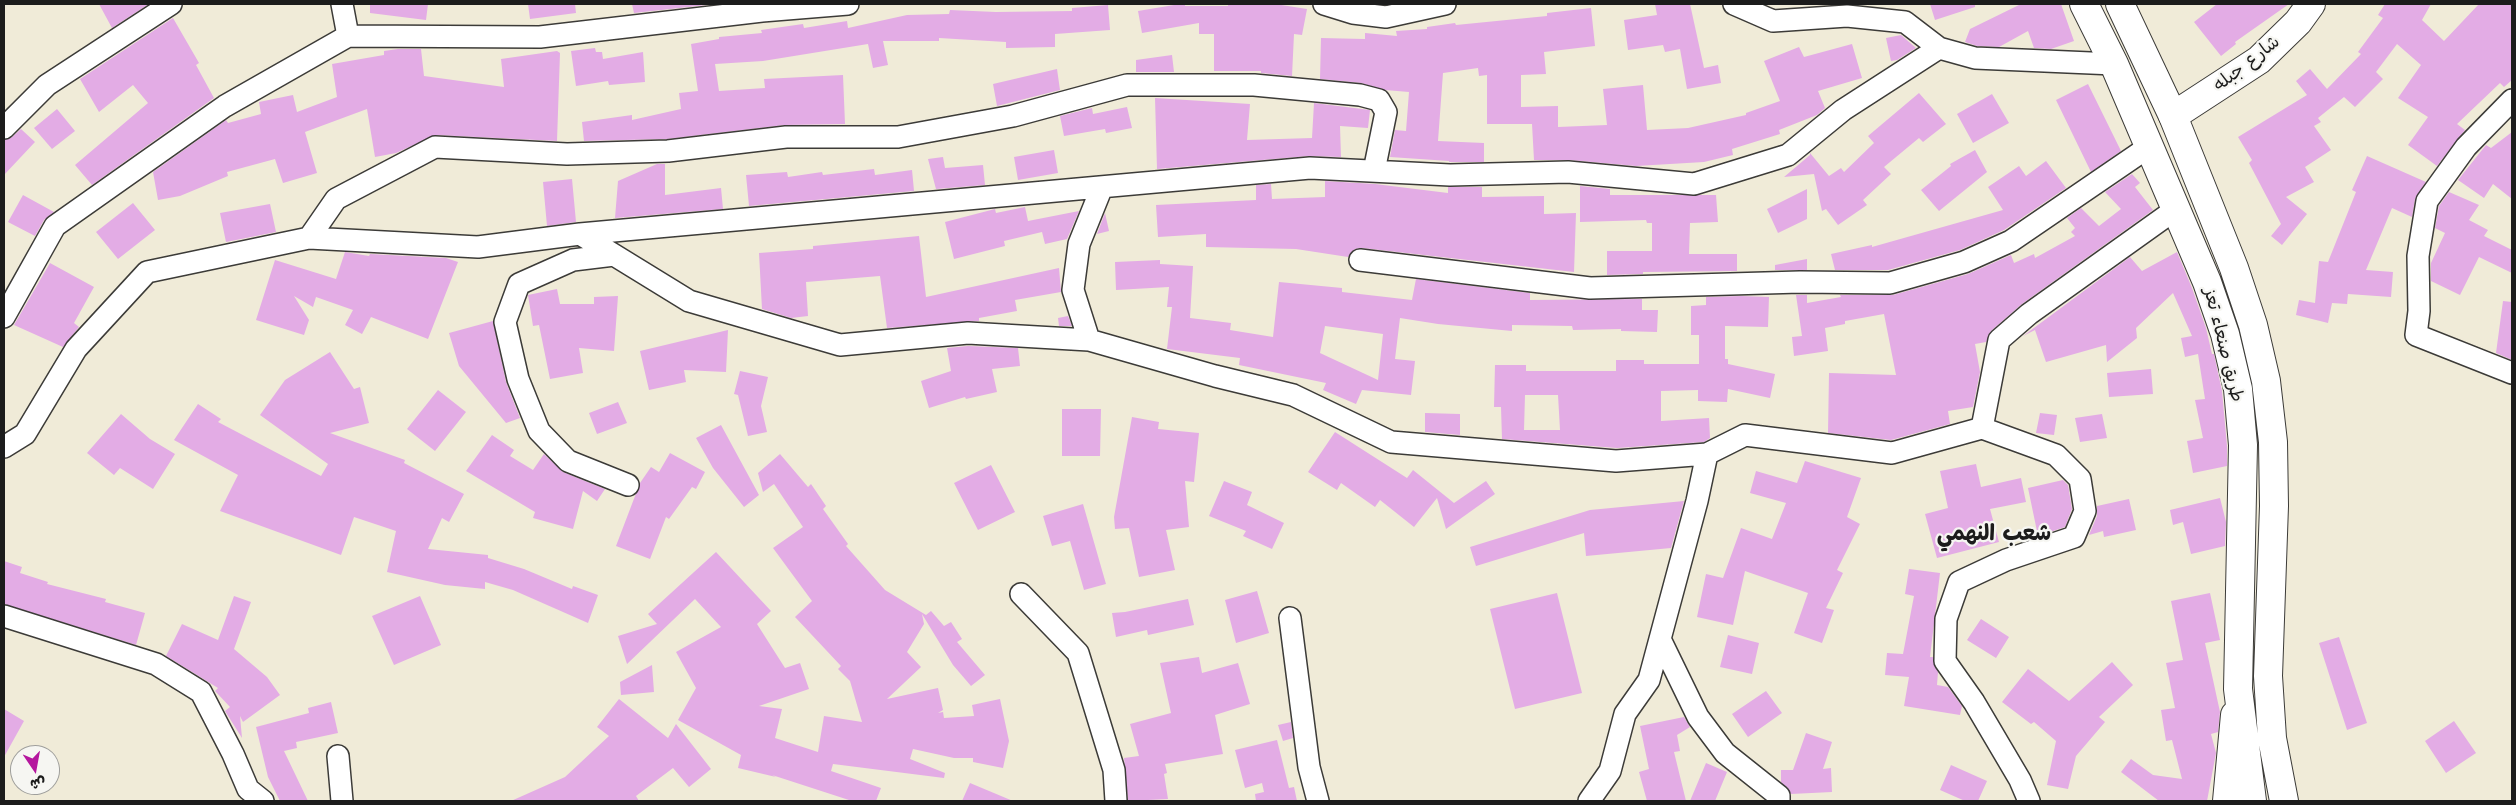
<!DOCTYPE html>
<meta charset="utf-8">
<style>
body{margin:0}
#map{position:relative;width:2516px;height:805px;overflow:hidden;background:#f0ebd8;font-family:"Shantell Sans","Playpen Sans Arabic",sans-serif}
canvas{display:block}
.frame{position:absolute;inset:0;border:5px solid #1c1c1c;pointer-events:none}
.north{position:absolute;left:10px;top:745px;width:50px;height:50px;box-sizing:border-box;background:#f6f6f2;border:1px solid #9f9f9c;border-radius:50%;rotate:168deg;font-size:14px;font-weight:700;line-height:20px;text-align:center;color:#1c1c1c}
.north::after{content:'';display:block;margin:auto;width:18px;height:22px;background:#b5179e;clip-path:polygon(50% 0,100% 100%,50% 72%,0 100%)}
</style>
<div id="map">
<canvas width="2516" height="805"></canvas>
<div class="frame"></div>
<div class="north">ش</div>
</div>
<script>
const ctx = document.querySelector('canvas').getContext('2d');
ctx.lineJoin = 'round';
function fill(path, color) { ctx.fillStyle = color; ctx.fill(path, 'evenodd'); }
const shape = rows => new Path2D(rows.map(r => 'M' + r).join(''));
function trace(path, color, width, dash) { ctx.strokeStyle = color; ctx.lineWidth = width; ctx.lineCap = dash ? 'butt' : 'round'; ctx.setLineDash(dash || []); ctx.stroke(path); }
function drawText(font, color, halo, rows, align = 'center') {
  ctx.font = font + ' "Shantell Sans","Playpen Sans Arabic",sans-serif'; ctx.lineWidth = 4.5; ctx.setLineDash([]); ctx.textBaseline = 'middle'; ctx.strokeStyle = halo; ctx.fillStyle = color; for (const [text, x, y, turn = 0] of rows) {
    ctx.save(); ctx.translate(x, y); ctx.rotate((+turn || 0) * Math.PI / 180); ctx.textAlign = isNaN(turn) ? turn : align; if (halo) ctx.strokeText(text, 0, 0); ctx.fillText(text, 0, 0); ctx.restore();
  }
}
fill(shape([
 [99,4,149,4,112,28],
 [370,4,428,4,426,20,370,13],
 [528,4,575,4,576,13,530,19],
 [632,4,716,4,634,13],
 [1180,4,1185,4,1185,6,1228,6,1228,4,1275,4,1307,9,1302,35,1294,34,1292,76,1261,73,1261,71,1214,71,1214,34,1199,34,1199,23,1142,33,1138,11],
 [1655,4,1690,4,1704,68,1718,65,1721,83,1687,89,1680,49,1665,52,1663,45,1628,50,1624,20,1657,15],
 [1930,4,1975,4,1975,7,1935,20],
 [2021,4,2061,4,2074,41,2051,49,2034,48,2028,31,1999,47,1977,46,1965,42,1970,29],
 [2217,4,2289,4,2235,42,2236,44,2221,56,2194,22],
 [2385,4,2431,4,2422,20,2444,41,2479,4,2512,4,2512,80,2504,87,2500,83,2457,124,2465,130,2437,166,2408,145,2428,117,2398,98,2421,65,2397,44,2376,72,2383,79,2355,107,2344,97,2318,118,2321,122,2314,126,2331,150,2305,167,2314,182,2286,197,2307,214,2282,245,2271,236,2281,224,2249,163,2252,160,2238,137,2307,95,2296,81,2310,69,2327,89,2361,54,2358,52,2383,18,2378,15],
 [1108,5,1110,30,1055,34,1055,47,1006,48,1006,42,939,38,939,41,883,41,888,65,873,68,868,44,763,61,715,64,719,91,765,88,764,79,843,75,845,124,785,125,667,139,584,141,582,122,632,115,632,120,681,109,679,93,698,91,691,44,719,39,719,37,762,33,761,30,803,24,804,28,847,21,848,28,907,15,949,14,950,10,996,12,1072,11,1072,8],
 [1591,8,1595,46,1544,52,1546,74,1521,75,1521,107,1558,106,1558,127,1607,125,1603,89,1643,85,1647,130,1688,128,1746,115,1746,113,1780,101,1764,61,1799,47,1804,57,1852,44,1862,78,1818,91,1825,108,1817,115,1779,130,1780,134,1732,149,1733,155,1704,162,1636,166,1569,160,1534,160,1532,124,1487,124,1487,75,1479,76,1478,68,1443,73,1438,141,1484,143,1484,162,1449,162,1449,161,1390,157,1395,130,1406,131,1409,92,1385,90,1361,83,1320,79,1321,38,1365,39,1365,33,1397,36,1396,31,1427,29,1427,27,1455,23,1456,25,1547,16,1547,13],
 [173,18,199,63,196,65,214,98,92,185,75,165,148,103,133,85,99,112,80,79],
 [1901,35,1916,48,1897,60,1891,61,1886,38],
 [595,48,596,52,602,52,603,59,643,52,645,82,609,85,608,81,576,86,571,51],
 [398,49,421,49,424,76,504,87,501,59,557,51,560,53,557,141,436,135,396,153,375,157,367,109,305,132,317,173,283,183,275,159,227,172,228,176,180,196,158,200,153,172,226,120,228,123,261,114,259,102,293,95,297,112,337,97,332,64,384,55,384,51],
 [1172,55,1174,72,1136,72,1136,60],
 [1057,69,1060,90,997,106,993,84],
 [2088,84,2121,151,2091,172,2056,100],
 [1919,93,1946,124,1923,142,1919,138,1884,167,1891,174,1863,200,1867,205,1838,225,1826,209,1822,211,1814,174,1784,177,1810,155,1810,153,1829,176,1841,168,1844,172,1874,143,1868,136],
 [1992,94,2009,123,1973,143,1957,114],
 [1155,98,1250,104,1247,140,1312,138,1314,103,1370,110,1368,128,1340,126,1341,157,1309,156,1157,169],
 [1127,107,1132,128,1106,133,1105,129,1064,136,1060,116,1092,108,1093,114],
 [57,109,75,131,52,149,34,128],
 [21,129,35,142,4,175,4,140,12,137],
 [2512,132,2512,199,2493,184,2484,198,2458,180,2486,145,2491,148],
 [1054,150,1058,173,1018,180,1014,157],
 [1975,150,1987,172,1939,211,1921,190,1951,166,1950,164],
 [2367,156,2426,182,2415,199,2412,217,2392,208,2366,270,2393,272,2391,297,2348,294,2347,304,2332,303,2328,323,2296,315,2299,300,2315,303,2319,261,2328,262,2356,192,2352,190],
 [943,157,945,168,983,165,985,185,936,189,928,159],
 [2046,161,2066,188,2004,230,1960,250,1888,270,1835,270,1831,254,1872,245,1872,247,2003,210,1988,187,2019,166,2026,176],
 [657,164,665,164,665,195,721,188,723,209,615,218,618,181],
 [874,169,875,175,912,170,914,191,749,206,746,175,787,172,788,177,822,172,823,175],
 [2132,174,2140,183,2135,187,2153,210,2022,304,1991,331,1986,342,1975,344,1980,372,1973,407,1948,411,1950,424,1891,440,1828,433,1829,373,1896,375,1884,314,1845,321,1845,324,1825,328,1828,351,1794,356,1792,337,1802,336,1796,295,1807,295,1807,303,1841,297,1840,295,1893,295,1968,274,2011,255,2014,263,2034,254,2035,258,2075,236,2071,232,2075,228,2067,218,2081,208,2099,226,2121,209,2105,192],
 [572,179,576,222,547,226,543,182],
 [1325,181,1375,184,1448,193,1448,187,1482,187,1482,197,1544,196,1544,214,1576,213,1574,272,1362,248,1355,249,1348,257,1296,249,1206,247,1206,234,1158,237,1156,205,1256,200,1256,185,1271,184,1272,199,1325,197],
 [1580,186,1610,189,1610,195,1716,195,1718,222,1690,223,1689,254,1737,254,1737,271,1643,272,1643,274,1607,275,1607,251,1652,251,1652,223,1647,223,1646,220,1580,222],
 [1807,189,1807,219,1778,233,1767,209],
 [2449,192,2479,205,2469,220,2488,230,2484,236,2512,250,2512,273,2479,257,2460,295,2431,281,2431,263,2445,233,2435,228,2439,206],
 [23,195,54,212,44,220,35,236,8,222],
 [133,203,155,230,118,259,96,232],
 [270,204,276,232,226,242,220,213],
 [1025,207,1028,221,1079,211,1067,239,1045,244,1042,232,1004,241,1005,246,954,259,945,222,995,209,996,213],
 [1105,213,1109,231,1097,234],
 [919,236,926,297,1059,268,1061,292,1015,300,1017,311,979,318,979,321,887,328,880,276,806,282,808,316,791,318,762,309,759,253,813,249,813,246],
 [345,252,369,256,370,254,446,258,458,262,428,339,371,317,362,334,345,325,353,310,316,297,313,307,294,296,309,320,304,335,256,320,275,260,336,279],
 [2177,252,2192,288,2206,328,2212,354,2214,354,2222,391,2227,446,2227,466,2193,473,2187,441,2203,438,2195,400,2205,399,2198,354,2185,357,2181,338,2192,336,2173,293,2136,328,2137,338,2107,362,2106,345,2046,362,2035,330,2023,336,2130,257,2142,271],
 [1807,259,1807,270,1775,270,1775,265],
 [1160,260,1160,264,1193,266,1190,318,1231,323,1230,330,1273,337,1279,282,1342,288,1342,292,1412,300,1416,279,1530,293,1530,300,1642,299,1642,310,1658,310,1657,332,1621,331,1621,329,1573,330,1572,326,1512,325,1512,331,1438,324,1400,318,1395,359,1415,361,1411,395,1362,390,1356,404,1323,390,1326,383,1239,365,1240,358,1167,349,1172,307,1167,307,1169,287,1116,290,1115,262],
 [1325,326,1383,334,1378,380,1320,353],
 [50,263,94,287,74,323,79,327,63,347,14,325],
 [557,289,560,304,594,304,594,297,618,296,614,351,579,348,583,373,550,379,539,325,533,326,528,295],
 [1741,296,1769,297,1768,327,1725,326,1725,359,1728,359,1728,364,1775,374,1770,398,1728,389,1727,402,1698,401,1698,390,1661,391,1661,421,1709,418,1710,438,1704,442,1617,448,1502,439,1501,407,1494,407,1495,365,1526,365,1526,371,1616,371,1616,360,1644,360,1644,364,1699,364,1699,335,1691,335,1691,306,1706,305,1706,297],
 [1525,395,1558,395,1560,430,1524,430],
 [2503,301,2512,302,2512,360,2496,353],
 [1068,316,1072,326,1059,326,1058,318],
 [493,321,506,382,520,418,506,423,459,366,449,333],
 [728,330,726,372,684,370,686,382,649,390,640,351],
 [968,346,1018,348,1020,366,992,369,997,392,966,399,965,397,929,408,921,381,951,371,947,348],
 [330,352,354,389,360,387,369,423,330,433,405,460,404,463,464,494,449,522,442,518,428,549,488,555,488,558,524,569,572,589,573,586,598,595,588,623,513,590,485,582,485,589,445,585,387,572,396,531,354,517,341,555,220,511,238,475,174,440,198,404,221,419,218,422,321,476,328,464,260,415,285,380],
 [2151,369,2153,394,2109,397,2107,373],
 [740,371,768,377,761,406,767,432,748,436,738,395,734,394],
 [438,390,466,412,435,451,407,429],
 [618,402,627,423,597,434,589,413],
 [1062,409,1101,409,1100,456,1062,456],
 [1425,413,1460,414,1460,435,1425,432],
 [2040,413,2057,415,2054,435,2036,433],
 [121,414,150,439,175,454,153,489,120,468,114,475,87,453],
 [2102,414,2107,438,2080,442,2075,418],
 [1132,417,1159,422,1158,429,1199,433,1194,482,1185,481,1189,527,1166,530,1175,570,1139,577,1129,528,1115,529,1114,517],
 [721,425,759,495,744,507,713,468,696,438],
 [1335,432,1407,478,1413,470,1454,503,1486,481,1495,494,1446,529,1437,498,1414,527,1380,500,1375,507,1341,483,1337,490,1308,472],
 [492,435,514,450,510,456,533,470,544,454,563,472,605,489,597,501,583,491,573,529,533,518,535,512,466,471],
 [670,453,705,472,696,489,692,487,669,519,666,517,650,559,616,546,640,483,651,467,659,472],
 [780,454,808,487,811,484,826,506,823,509,848,544,846,546,885,590,926,615,931,611,944,626,951,622,962,639,957,642,985,675,971,686,953,665,922,614,924,624,907,652,921,667,887,699,938,688,943,710,938,713,943,712,944,718,974,716,972,705,1000,699,1009,741,1003,768,973,762,973,758,954,758,913,749,910,759,945,773,944,778,833,764,831,771,881,788,876,801,852,801,772,775,776,777,738,768,741,755,678,720,696,688,676,652,721,627,695,599,627,664,618,636,657,624,648,614,716,552,771,611,757,624,785,668,800,663,809,689,759,706,782,709,775,738,818,752,824,716,862,722,850,681,838,669,841,666,795,617,812,601,773,548,803,527,774,484,763,492,758,473],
 [1805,461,1861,478,1847,517,1860,524,1837,570,1843,573,1826,608,1834,610,1822,643,1794,633,1808,593,1745,571,1733,625,1697,617,1706,574,1723,578,1741,528,1772,539,1786,503,1750,493,1756,471,1797,483],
 [1976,464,1981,487,2021,478,2026,502,1990,509,1999,542,1937,558,1925,514,1948,508,1940,471],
 [991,465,1015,512,978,530,954,483],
 [2063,480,2068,485,2072,509,2065,527,2038,536,2028,488],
 [1224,481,1252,492,1247,505,1284,523,1272,549,1243,536,1246,531,1209,516],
 [2220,498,2226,522,2225,546,2191,554,2183,522,2173,525,2170,510],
 [2129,499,2136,530,2104,537,2103,531,2089,535,2097,516,2097,506],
 [1684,501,1671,548,1586,556,1584,533,1476,566,1470,547,1590,510],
 [1083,504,1106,584,1084,590,1070,541,1052,546,1043,516],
 [4,561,22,567,20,573,48,582,47,584,106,599,105,602,145,613,136,645,4,604],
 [1909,569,1940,573,1930,657,1933,657,1938,672,1937,685,1948,687,1962,706,1960,715,1904,706,1909,677,1885,675,1887,653,1903,654,1914,596,1905,594],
 [1257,591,1269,633,1236,643,1225,600],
 [1557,593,1582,693,1515,709,1490,609],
 [2210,593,2220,640,2205,643,2220,712,2218,732,2211,734,2216,753,2207,801,2159,801,2121,772,2131,759,2153,775,2182,779,2172,740,2166,741,2161,710,2175,708,2166,663,2183,660,2171,601],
 [234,596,251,602,234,649,267,677,280,695,243,722,240,716,242,738,225,711,230,707,215,691,218,688,166,656,182,624,218,640],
 [420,596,441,645,394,665,372,616],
 [1188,599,1194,625,1148,635,1147,630,1116,637,1112,613,1125,612],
 [1981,619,2009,637,1996,658,1967,640],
 [1728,635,1759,643,1752,674,1720,667],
 [2339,637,2367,723,2347,730,2319,643],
 [1199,657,1202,673,1238,663,1250,704,1215,715,1223,754,1165,764,1167,773,1164,774,1168,799,1128,801,1124,758,1139,756,1130,724,1171,713,1160,663],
 [2112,662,2133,685,2099,717,2105,722,2076,756,2068,789,2047,785,2056,741,2034,722,2031,724,2002,702,2028,669,2069,701],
 [652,665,654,692,621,695,620,682],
 [1766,691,1782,713,1748,737,1732,714],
 [619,699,668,738,676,724,711,769,689,787,673,768,636,796,639,801,511,801,565,777,609,736,597,727],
 [331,702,338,733,296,742,297,748,284,751,308,801,280,801,268,777,256,727,309,713,308,708],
 [4,709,24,721,4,757],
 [1684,717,1690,727,1677,735,1680,751,1674,752,1686,801,1647,801,1639,772,1649,769,1640,726],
 [2454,721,2476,753,2446,773,2425,741],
 [1291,722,1293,738,1283,741,1278,725],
 [1806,733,1832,742,1823,769,1831,768,1832,792,1791,794,1781,782,1781,770,1793,770],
 [1277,740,1289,788,1294,787,1297,801,1256,801,1255,794,1264,792,1262,783,1245,788,1235,750],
 [1706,763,1727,772,1715,801,1690,801],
 [1951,765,1987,781,1978,801,1965,801,1940,790],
 [970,783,1013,801,962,801]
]), '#e3ace5');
const minor = shape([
 [342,4,348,36],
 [1324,4,1353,13,1386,17,1445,4],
 [1734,4,1773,21,1847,16,1905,22,1939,48,1975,58,2114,64],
 [2512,100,2466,147,2427,201,2418,256,2419,311,2416,335,2512,373],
 [4,128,47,85,171,4],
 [580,234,1310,168,1450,175,1568,172,1694,184,1788,155,1843,110,1939,48],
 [309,238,336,199,435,147,567,154,668,151,786,137,898,137,1013,116,1127,85,1254,85,1360,95,1379,100,1386,112,1374,171],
 [614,255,573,260,519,284,505,322,518,379,539,431,568,461,628,485],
 [1360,260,1590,288,1800,282,1890,283,1964,262,2011,241,2150,146],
 [4,317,55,226,225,106,348,36,540,37,762,11,848,4],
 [1089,340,1073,290,1079,244,1102,187],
 [1982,428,1999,340,2029,314,2176,209],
 [4,447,25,434,76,349,147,272,309,238,478,247,580,234,689,301,840,345,968,333,1089,340,1215,376,1293,395,1391,442,1616,461,1707,454,1745,435,1892,453,1982,428,2056,455,2080,479,2085,511,2074,537,2006,560,1959,582,1946,619,1945,661,1974,702,2020,780,2029,801],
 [1021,594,1078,653,1114,770,1116,801],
 [4,616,156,664,201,692,233,754,248,789,263,801],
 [1290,618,1309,767,1318,801],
 [1660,639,1698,717,1725,753,1779,796,1779,801],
 [338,756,342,801],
 [1589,801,1610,771,1625,714,1649,680,1697,501,1707,454]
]);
const secondary = shape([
 [2173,116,2259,60,2298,22,2311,4]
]);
const primary = shape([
 [2227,801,2235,715]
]);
const trunk = shape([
 [2084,4,2114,64,2207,282,2225,334,2238,389,2243,445,2238,689,2252,801],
 [2120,4,2173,116,2234,268,2253,325,2266,381,2273,442,2274,506,2268,676,2272,738,2284,801]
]);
trace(minor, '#3c3b38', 24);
trace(secondary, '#3c3b38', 30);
trace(primary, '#3c3b38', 30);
trace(trunk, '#3c3b38', 30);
trace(minor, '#fff', 21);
trace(secondary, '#fff', 28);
trace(primary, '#fff', 28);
trace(trunk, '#fff', 28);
drawText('18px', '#1c1c1c', '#f6f6f2', [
 ["شارع جبله",2247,64,-38],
 ["طريق صنعاء تعز",2223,345,76]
]);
drawText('bold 22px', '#1c1c1c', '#f6f6f2', [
 ["شعب النهمي",1994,534]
]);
</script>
